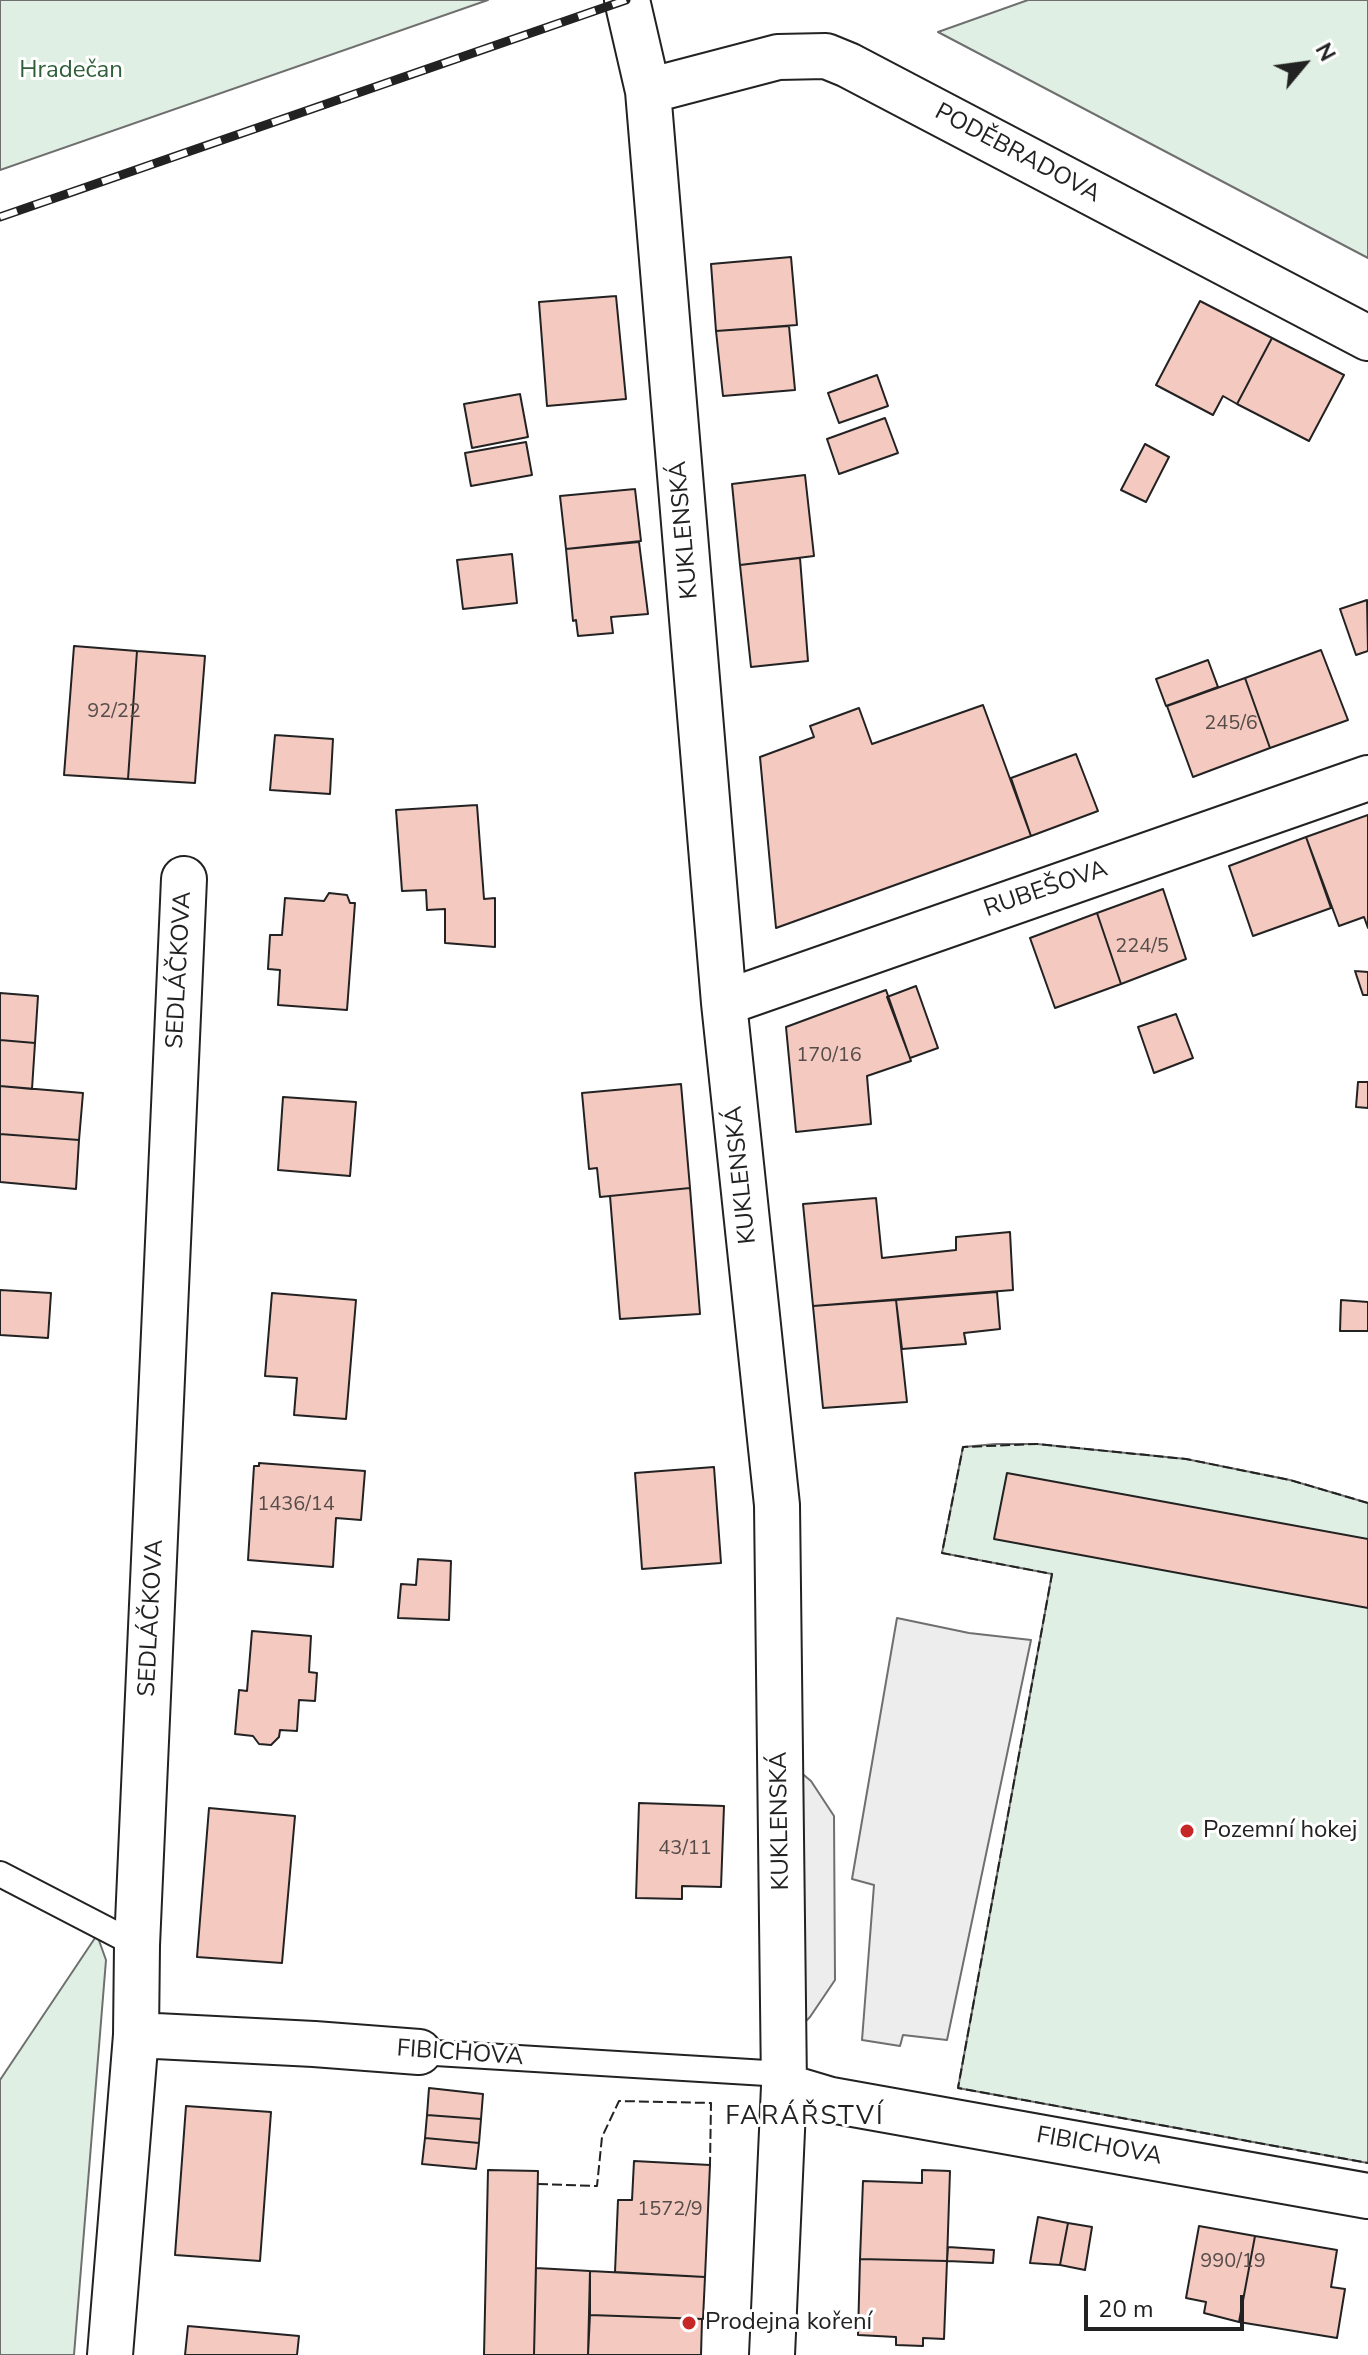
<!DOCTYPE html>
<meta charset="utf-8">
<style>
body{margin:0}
#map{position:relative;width:1368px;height:2355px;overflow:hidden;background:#fff;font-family:"Nunito Sans",sans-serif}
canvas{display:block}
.north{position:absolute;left:1264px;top:24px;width:80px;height:80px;-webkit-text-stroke:6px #fff;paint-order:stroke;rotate:61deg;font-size:22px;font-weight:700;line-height:32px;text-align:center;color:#222}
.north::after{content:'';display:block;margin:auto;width:28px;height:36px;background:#222;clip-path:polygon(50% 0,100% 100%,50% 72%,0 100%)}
.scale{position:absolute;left:1084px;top:2295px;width:160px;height:36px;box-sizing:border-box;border:4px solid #222;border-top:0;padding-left:10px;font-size:24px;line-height:28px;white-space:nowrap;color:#222;-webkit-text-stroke:6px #fff;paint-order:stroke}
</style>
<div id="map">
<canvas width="1368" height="2355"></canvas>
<div class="north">N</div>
<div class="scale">20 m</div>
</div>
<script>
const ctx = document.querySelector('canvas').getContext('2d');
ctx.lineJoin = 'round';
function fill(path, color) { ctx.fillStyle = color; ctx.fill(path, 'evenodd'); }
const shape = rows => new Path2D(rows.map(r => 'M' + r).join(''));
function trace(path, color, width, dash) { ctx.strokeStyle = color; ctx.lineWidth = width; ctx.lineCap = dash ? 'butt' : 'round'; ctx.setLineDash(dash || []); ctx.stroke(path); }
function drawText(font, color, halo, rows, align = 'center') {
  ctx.font = font + ' "Nunito Sans",sans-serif'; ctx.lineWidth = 6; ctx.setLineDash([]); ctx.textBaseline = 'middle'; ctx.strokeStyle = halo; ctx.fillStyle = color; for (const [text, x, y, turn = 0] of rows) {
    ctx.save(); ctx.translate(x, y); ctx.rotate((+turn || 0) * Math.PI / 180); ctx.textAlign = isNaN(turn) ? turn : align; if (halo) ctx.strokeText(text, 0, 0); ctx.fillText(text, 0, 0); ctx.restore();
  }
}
const green = shape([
 [0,0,488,0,0,170,0,0],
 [1028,0,1368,0,1368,258,938,32,1028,0],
 [996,1444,1037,1444,1186,1459,1290,1480,1368,1503,1368,2163,958,2088,1052,1574,942,1553,963,1447,996,1444],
 [97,1935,106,1960,74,2355,0,2355,0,2080,97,1935]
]);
fill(green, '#e0efe3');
trace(green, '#6f6f6f', 2);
const parking = shape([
 [897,1618,969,1633,1031,1640,947,2040,903,2035,900,2046,862,2040,874,1885,852,1879,897,1618],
 [780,1755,811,1781,834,1816,835,1980,810,2017,783,2044,780,1755]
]);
fill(parking, '#ededed');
trace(parking, '#6f6f6f', 2);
const building = shape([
 [791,257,797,325,716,331,711,264,791,257],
 [616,296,626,399,547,406,539,302,616,296],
 [1200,301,1272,338,1237,404,1223,396,1213,415,1156,385,1200,301],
 [789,326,795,390,723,396,716,331,789,326],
 [1272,338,1344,375,1309,441,1237,404,1272,338],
 [877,375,888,406,839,423,828,393,877,375],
 [520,394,528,437,472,448,464,404,520,394],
 [885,418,898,453,839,474,827,439,885,418],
 [526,442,532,475,471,486,465,453,526,442],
 [1145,444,1169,457,1146,502,1121,490,1145,444],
 [805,475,814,556,740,565,732,484,805,475],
 [635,489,641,541,566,549,560,496,635,489],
 [639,542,648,614,611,617,613,633,578,636,576,620,573,621,566,549,639,542],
 [512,554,517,603,463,609,457,560,512,554],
 [800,558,808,661,751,667,740,565,800,558],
 [1367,600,1368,651,1356,655,1340,609,1367,600],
 [74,646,137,651,128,779,64,775,74,646],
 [1321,650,1348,720,1270,748,1245,678,1321,650],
 [137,651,205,656,195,783,128,779,137,651],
 [1208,660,1218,687,1166,706,1156,679,1208,660],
 [1245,678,1270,748,1193,777,1167,706,1245,678],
 [983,705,1031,836,776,928,760,757,814,737,810,726,859,708,872,744,983,705],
 [275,735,333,739,330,794,270,790,275,735],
 [1076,754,1098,811,1031,836,1011,778,1076,754],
 [477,805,484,899,495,898,495,947,445,943,445,909,427,910,426,890,402,891,396,810,477,805],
 [1368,815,1368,928,1364,917,1339,926,1306,837,1368,815],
 [1306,837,1331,908,1253,936,1229,866,1306,837],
 [1163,889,1186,959,1121,984,1097,913,1163,889],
 [329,893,347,895,350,903,355,903,347,1010,278,1005,280,970,268,969,270,935,282,935,285,898,324,901,329,893],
 [1097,913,1121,984,1055,1008,1030,938,1097,913],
 [1355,971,1368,972,1368,995,1363,995,1355,971],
 [916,986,938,1048,910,1058,887,997,916,986],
 [886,990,911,1061,867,1076,871,1124,796,1132,786,1027,886,990],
 [0,993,38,996,35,1043,0,1040,0,993],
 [1176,1014,1193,1058,1154,1073,1138,1027,1176,1014],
 [0,1040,35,1043,32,1089,0,1086,0,1040],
 [1358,1082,1368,1082,1368,1108,1356,1107,1358,1082],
 [681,1084,690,1188,600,1197,597,1168,589,1169,582,1093,681,1084],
 [0,1086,83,1093,79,1140,0,1134,0,1086],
 [283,1097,356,1102,350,1176,278,1170,283,1097],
 [0,1134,79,1140,76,1189,0,1182,0,1134],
 [690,1188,700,1314,620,1319,610,1196,690,1188],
 [876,1198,882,1258,956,1250,956,1237,1010,1232,1013,1290,813,1306,803,1204,876,1198],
 [0,1290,51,1293,48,1338,0,1335,0,1290],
 [997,1292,1000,1329,964,1333,966,1344,902,1349,896,1300,997,1292],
 [272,1293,356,1300,346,1419,294,1415,297,1378,265,1376,272,1293],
 [896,1300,907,1402,823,1408,813,1306,896,1300],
 [1341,1300,1368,1302,1368,1331,1340,1331,1341,1300],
 [259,1463,365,1471,361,1520,336,1518,333,1567,248,1560,254,1466,259,1466,259,1463],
 [714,1467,721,1563,642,1569,635,1473,714,1467],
 [1007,1473,1368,1539,1368,1608,994,1539,1007,1473],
 [418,1559,451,1561,449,1620,398,1618,401,1584,416,1585,418,1559],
 [252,1631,311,1636,309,1672,317,1673,315,1701,299,1700,297,1731,280,1730,279,1737,271,1745,259,1744,253,1736,235,1734,239,1690,247,1691,252,1631],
 [639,1803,724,1806,721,1887,682,1886,682,1899,636,1898,639,1803],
 [209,1808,295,1816,282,1963,197,1957,209,1808],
 [429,2088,483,2094,481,2119,427,2115,429,2088],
 [186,2106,271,2112,260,2261,175,2255,186,2106],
 [427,2115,481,2119,479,2143,425,2138,427,2115],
 [425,2138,479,2143,476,2169,422,2164,425,2138],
 [634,2161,710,2165,705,2277,615,2272,618,2200,632,2200,634,2161],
 [488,2170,538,2171,534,2355,484,2355,488,2170],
 [922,2170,950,2171,947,2261,860,2259,863,2181,922,2183,922,2170],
 [1038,2217,1068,2223,1060,2265,1030,2263,1038,2217],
 [1068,2223,1092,2227,1085,2270,1060,2265,1068,2223],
 [1199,2226,1255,2236,1239,2322,1204,2313,1206,2302,1186,2298,1199,2226],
 [1255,2236,1337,2250,1331,2287,1345,2289,1337,2338,1239,2322,1255,2236],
 [948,2247,994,2250,993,2263,947,2261,948,2247],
 [860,2259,947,2261,944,2339,923,2338,923,2346,896,2345,896,2337,858,2335,860,2259],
 [536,2268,590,2271,588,2355,534,2355,536,2268],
 [590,2271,705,2277,703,2319,590,2315,590,2271],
 [590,2315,702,2319,701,2355,588,2355,590,2315],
 [188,2326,299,2336,297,2355,185,2355,188,2326]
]);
fill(building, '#f3c9c0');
trace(building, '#222', 2);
const lane = shape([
 [0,1874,137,1945],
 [419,2052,783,2074]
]);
const street = shape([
 [627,0,648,91,724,1003,777,1505,784,2086,772,2355],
 [648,91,778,57,826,56,848,65,1368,338],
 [724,1003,1368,778],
 [136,2035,314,2044,419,2052],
 [784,2086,831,2100,1368,2196],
 [110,2355,136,2035,137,1945,184,879]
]);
trace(lane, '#222', 28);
trace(street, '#222', 48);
trace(lane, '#fff', 24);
trace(street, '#fff', 44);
const rail = shape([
 [0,217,626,0]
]);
trace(rail, '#222', 9);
trace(rail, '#fff', 6, [18]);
trace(shape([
 [1368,1503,1290,1480,1186,1459,1037,1444,963,1447,942,1553,1052,1574,958,2088,1368,2163],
 [538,2184,597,2186,602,2137,619,2101,711,2103,710,2165]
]), '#222', 2, [10, 4]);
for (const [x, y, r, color] of [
 [1187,1831,8,"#c62828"],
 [689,2323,8,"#c62828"]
]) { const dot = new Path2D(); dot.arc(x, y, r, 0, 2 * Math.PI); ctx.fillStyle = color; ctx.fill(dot); trace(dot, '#fff', 3); }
drawText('20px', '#564c4a', null, [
 ["92/22",114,712],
 ["245/6",1231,724],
 ["224/5",1142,947],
 ["170/16",829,1056],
 ["1436/14",296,1505],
 ["43/11",685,1849],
 ["1572/9",670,2210],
 ["990/19",1233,2262]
]);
drawText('24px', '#2f5e38', '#fff', [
 ["Hradečan",71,71]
]);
drawText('24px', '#222', '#fff', [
 ["PODĚBRADOVA",1017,154,28],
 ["KUKLENSKÁ",685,530,-95],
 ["RUBEŠOVA",1046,890,-19],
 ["SEDLÁČKOVA",180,970,-87],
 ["KUKLENSKÁ",742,1175,-96],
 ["SEDLÁČKOVA",152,1618,-87],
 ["KUKLENSKÁ",781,1821,-91],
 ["FIBICHOVA",460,2054,4],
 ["FIBICHOVA",1099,2147,10]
]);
drawText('24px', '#222', '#fff', [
 ["Pozemní hokej",1203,1831],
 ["Prodejna koření",705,2323]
], 'left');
ctx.letterSpacing = '2px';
drawText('26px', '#222', '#fff', [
 ["FARÁŘSTVÍ",805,2118]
]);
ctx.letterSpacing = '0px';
</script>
